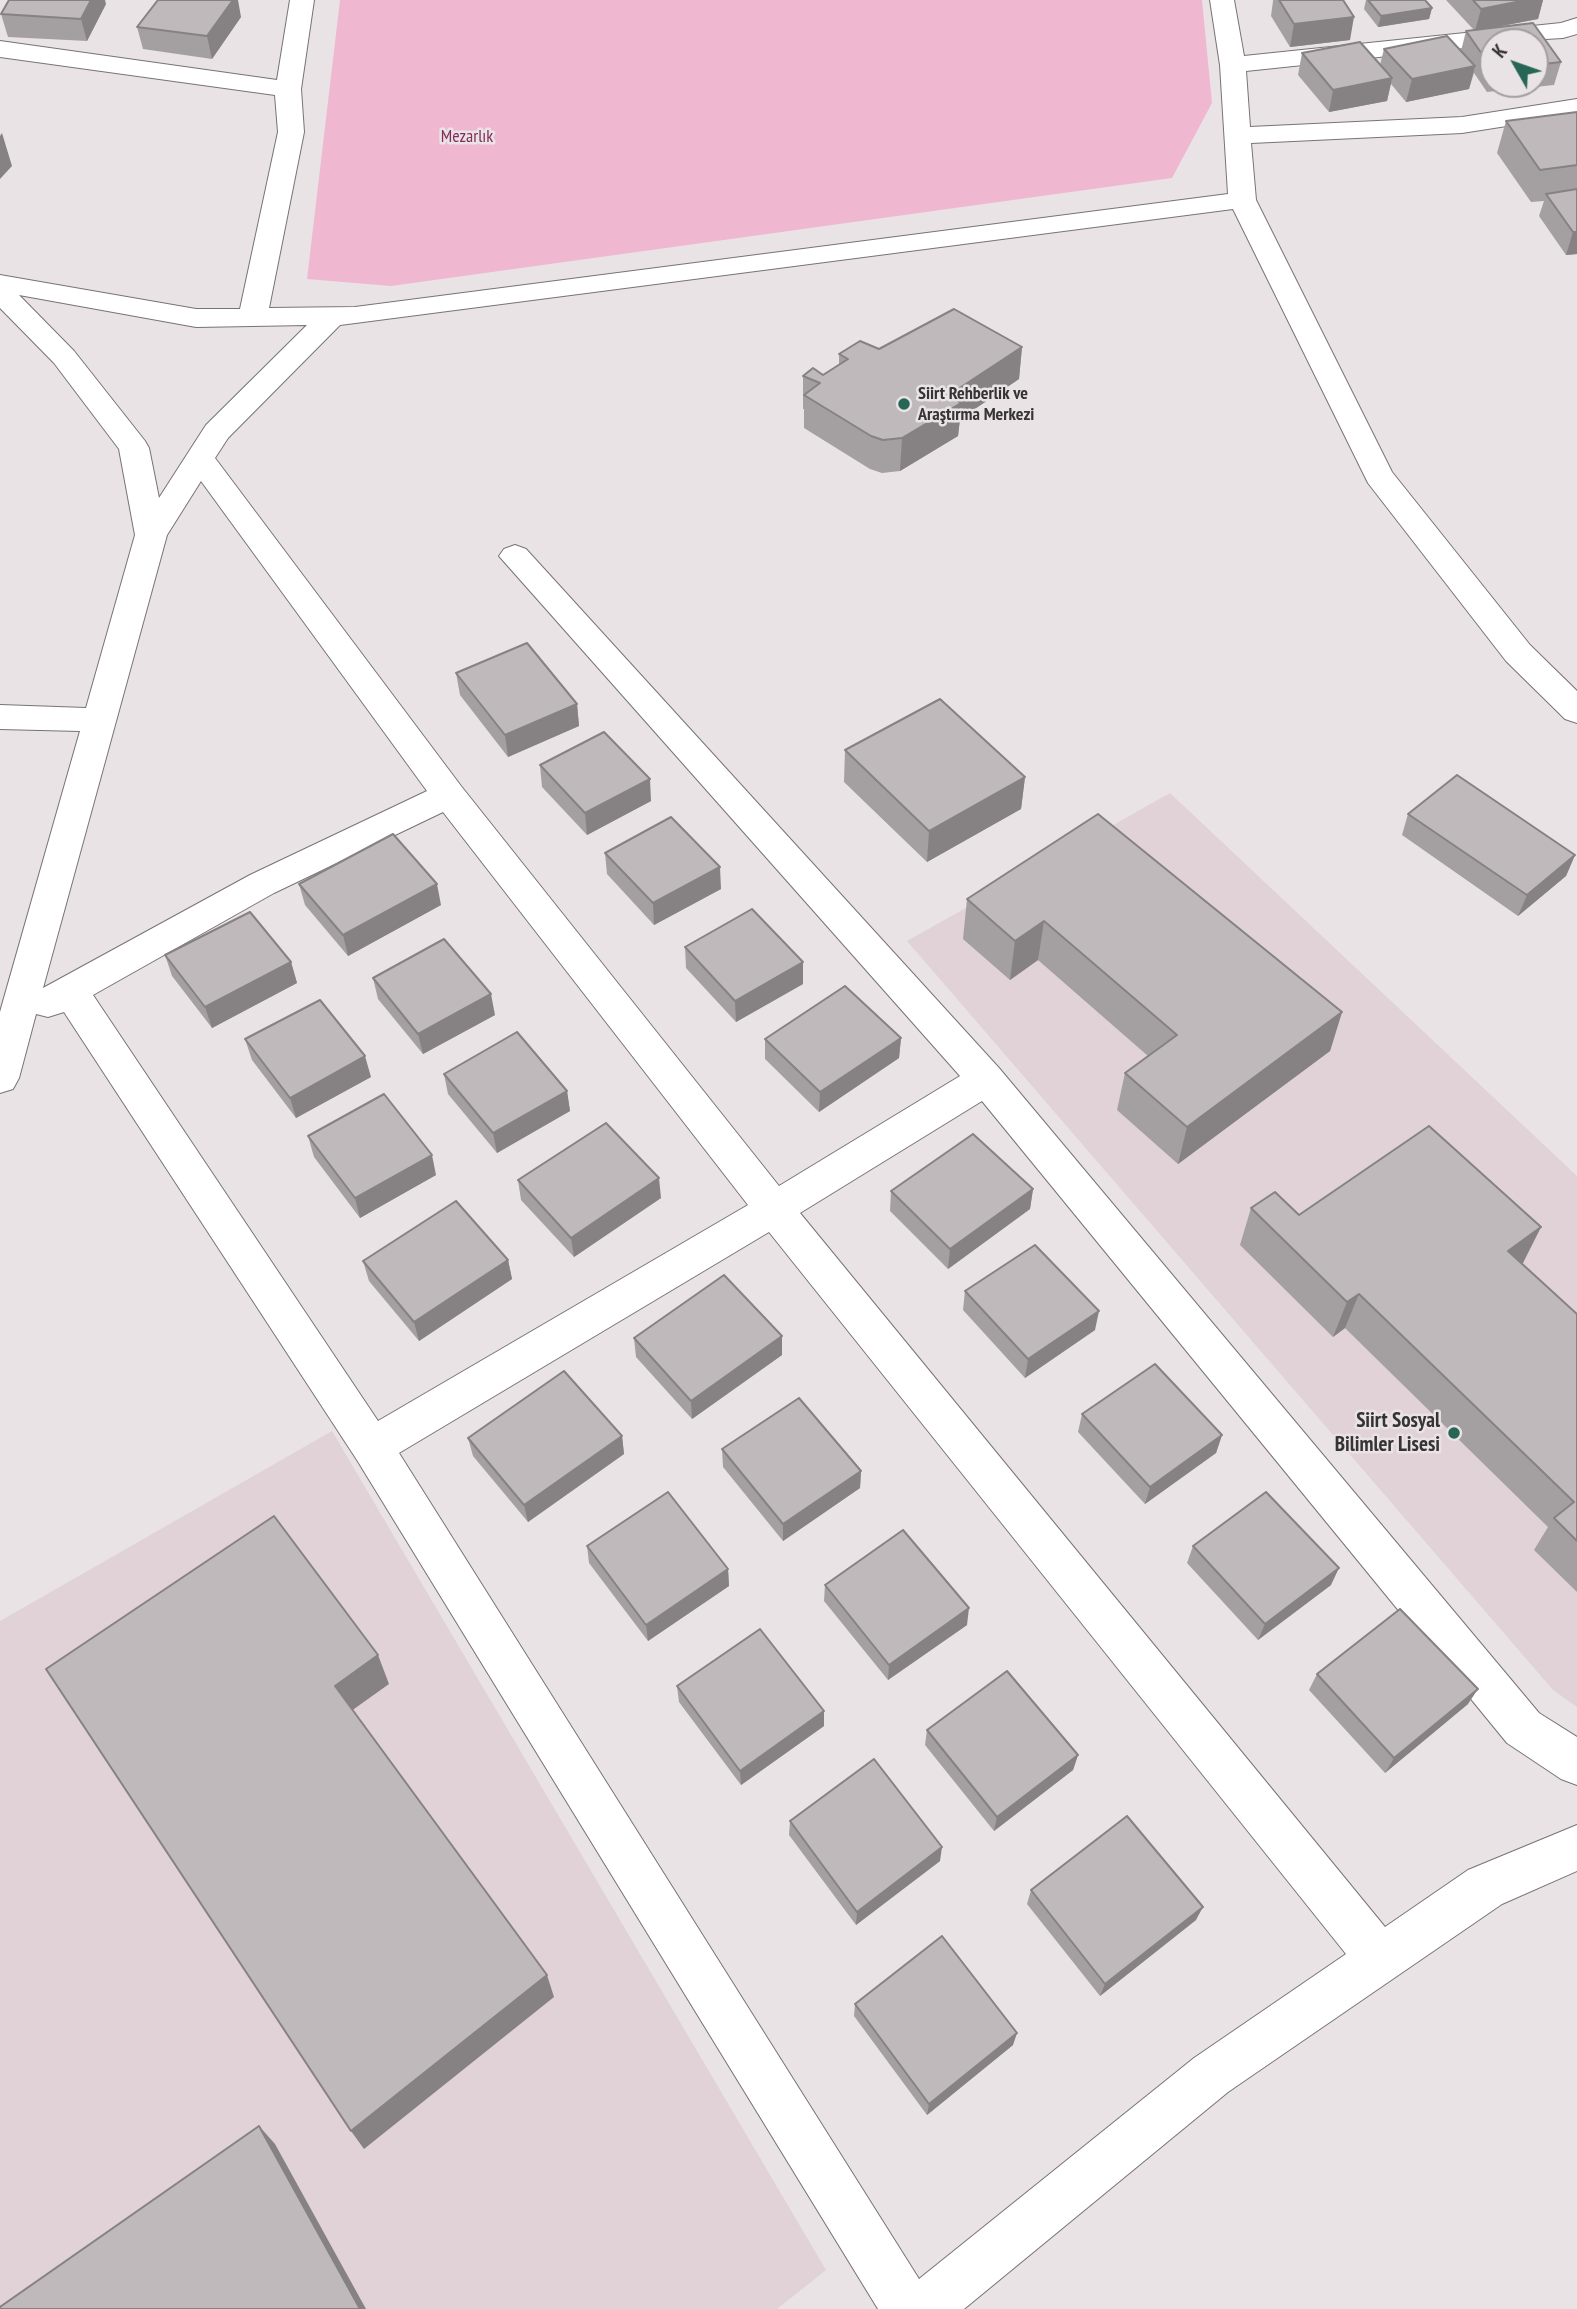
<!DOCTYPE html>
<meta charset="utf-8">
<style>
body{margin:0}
#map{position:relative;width:1577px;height:2309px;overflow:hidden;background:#eae3e6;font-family:"PT Sans Narrow",sans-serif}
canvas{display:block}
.north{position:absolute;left:1479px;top:28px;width:70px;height:70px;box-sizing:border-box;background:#eae3e6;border:2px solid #a29d9f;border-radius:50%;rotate:310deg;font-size:19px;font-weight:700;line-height:28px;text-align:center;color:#353334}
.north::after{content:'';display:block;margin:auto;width:24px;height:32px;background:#276654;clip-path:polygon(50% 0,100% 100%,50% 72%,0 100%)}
</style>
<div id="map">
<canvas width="1577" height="2309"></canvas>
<div class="north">K</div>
</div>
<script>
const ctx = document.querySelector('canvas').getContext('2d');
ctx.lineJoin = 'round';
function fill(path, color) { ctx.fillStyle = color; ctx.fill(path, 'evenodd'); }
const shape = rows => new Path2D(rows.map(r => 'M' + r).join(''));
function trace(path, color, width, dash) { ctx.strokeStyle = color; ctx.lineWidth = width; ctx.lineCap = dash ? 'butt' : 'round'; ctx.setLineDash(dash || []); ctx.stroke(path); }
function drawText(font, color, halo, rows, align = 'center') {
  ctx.font = font + ' "PT Sans Narrow",sans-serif'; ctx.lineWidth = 5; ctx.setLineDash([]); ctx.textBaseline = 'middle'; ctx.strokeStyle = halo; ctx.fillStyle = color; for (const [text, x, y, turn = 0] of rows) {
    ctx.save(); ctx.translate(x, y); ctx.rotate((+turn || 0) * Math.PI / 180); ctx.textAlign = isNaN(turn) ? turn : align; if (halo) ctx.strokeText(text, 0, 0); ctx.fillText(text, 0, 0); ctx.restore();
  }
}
fill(shape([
 [1170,793,1577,1176,1577,1707,1553,1690,907,941],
 [332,1431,826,2270,777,2309,0,2309,0,1621]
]), '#e0d2d7');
fill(shape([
 [340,0,1202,0,1212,103,1172,178,391,286,307,279]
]), '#efb8d0');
const minor = shape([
 [290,0,314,0,301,89,304,132,269,308,355,307,1228,194,1220,65,1210,0,1234,0,1244,56,1561,23,1577,18,1577,34,1563,38,1493,42,1493,45,1246,71,1250,127,1462,117,1577,99,1577,115,1462,133,1251,143,1256,200,1392,472,1530,645,1577,691,1577,723,1565,719,1506,661,1368,483,1233,209,340,325,228,438,215,458,461,786,779,1186,960,1076,499,556,504,549,515,545,526,549,999,1068,1539,1713,1577,1737,1577,1785,1561,1779,1507,1743,982,1101,800,1213,1385,1927,1468,1870,1577,1825,1577,1871,1502,1904,1228,2092,964,2309,878,2309,357,1460,64,1012,48,1017,36,1014,19,1078,13,1089,0,1093,0,1012,80,731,0,729,0,705,86,708,135,535,119,449,54,363,0,308,0,275,196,309,240,309,278,132,275,95,0,57,0,41,277,80,290,0],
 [19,295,196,327,307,325,206,425,159,498,149,448,145,441,74,351,19,295],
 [201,481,427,791,250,875,43,988,167,535,201,481],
 [443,812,748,1205,378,1421,93,995,274,893,443,812],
 [769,1232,1346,1954,1194,2058,919,2279,399,1453,769,1232]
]);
trace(minor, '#787375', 2);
fill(minor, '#fff');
fill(shape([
 [1273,0,1343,0,1350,40,1290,47,1271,16,1273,1],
 [1366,0,1425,0,1432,8,1429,19,1378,27,1364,9],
 [1446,0,1543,0,1538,19,1491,28,1533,23,1561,62,1554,85,1487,92,1474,73,1469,89,1406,102,1391,84,1387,101,1329,112,1298,75,1302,53,1360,42,1380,65,1384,49,1447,36,1461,51,1466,31,1474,30],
 [1493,42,1535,42,1535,84,1493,84],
 [106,4,87,41,8,37,1,14],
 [241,17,212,59,143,49,137,27],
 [1577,112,1577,254,1566,255,1539,216,1544,201,1531,202,1497,153,1506,121],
 [1022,347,1019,379,960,419,958,436,900,471,882,473,870,469,804,428,804,409,803,409,803,376,823,375,839,365,839,354,879,349],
 [456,673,577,704,579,726,508,757,460,695],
 [845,750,1025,777,1021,809,927,862,844,782],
 [540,765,651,801,587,835,542,787],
 [1098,814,1342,1012,1330,1051,1178,1164,1117,1110,1125,1073,1148,1056,1038,960,1010,980,963,939,967,899],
 [1408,814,1575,855,1566,876,1518,916,1402,835],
 [605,853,721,889,654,925,607,874],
 [299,884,441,905,348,956,305,905],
 [685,947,803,984,736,1022,686,968],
 [165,955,291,962,297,983,212,1028,172,976],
 [373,978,495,1015,423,1054,378,999],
 [901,1038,899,1058,819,1112,765,1059,765,1039],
 [245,1039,371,1077,296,1118,252,1060],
 [444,1074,567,1091,570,1111,497,1153,448,1094],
 [308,1136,436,1175,360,1218,314,1157],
 [518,1180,661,1198,574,1257,521,1200],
 [1033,1189,1030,1209,948,1269,890,1211,891,1191],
 [1251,1208,1299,1215,1541,1227,1522,1264,1577,1314,1577,1592,1534,1550,1548,1527,1345,1328,1333,1337,1240,1245],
 [508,1260,512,1279,419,1341,369,1281,363,1261],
 [965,1291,1095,1330,1025,1378,963,1310],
 [782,1336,782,1355,692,1419,636,1357,634,1338],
 [1082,1414,1222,1435,1216,1453,1145,1504,1078,1432],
 [622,1436,624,1454,528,1522,473,1456,468,1438],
 [722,1449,861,1471,860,1488,783,1541,723,1467],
 [587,1546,728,1569,729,1586,648,1641,589,1563],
 [1193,1546,1331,1585,1258,1640,1187,1563],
 [825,1585,967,1625,888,1680,824,1601],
 [1317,1674,1468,1704,1385,1773,1309,1690],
 [677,1686,824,1711,824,1726,741,1785,679,1702],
 [927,1730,1078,1755,1073,1770,994,1831,925,1745],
 [790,1821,940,1861,856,1925,789,1835],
 [1031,1890,1196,1920,1100,1996,1027,1904],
 [855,2004,1013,2045,927,2115,854,2016]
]), '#a49fa1');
fill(shape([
 [91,0,105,0,106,4,87,41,81,19],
 [233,0,238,0,241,17,212,59,207,36],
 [1526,0,1543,0,1538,19,1475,31,1481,9],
 [1432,8,1429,19,1378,27,1381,16],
 [1354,17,1350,40,1290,47,1294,24],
 [1475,66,1469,89,1406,102,1412,79],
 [1392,78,1387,101,1329,112,1333,90],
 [2,133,12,166,0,179,0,136],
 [1573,232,1577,232,1577,254,1566,255],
 [1022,347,1019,379,960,419,958,436,900,471,902,438,949,395],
 [577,704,579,726,508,757,505,735],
 [1025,777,1021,809,927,862,929,831],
 [650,779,651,801,587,835,585,813],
 [1575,855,1566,876,1518,916,1527,895],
 [720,867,721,889,654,925,653,903],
 [437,884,441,905,348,956,343,935],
 [1044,921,1038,960,1010,980,1015,941],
 [291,962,297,983,212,1028,205,1007],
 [803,962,803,984,736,1022,735,1001],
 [491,994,495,1015,423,1054,418,1034],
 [1342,1012,1330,1051,1178,1164,1187,1127],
 [901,1038,899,1058,819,1112,820,1092],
 [365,1056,371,1077,296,1118,290,1098],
 [567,1091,570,1111,497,1153,493,1133],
 [432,1155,436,1175,360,1218,355,1198],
 [659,1178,661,1198,574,1257,571,1238],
 [1033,1189,1030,1209,948,1269,950,1249],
 [1541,1227,1523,1263,1491,1286,1508,1251],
 [508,1260,512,1279,419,1341,414,1322],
 [1359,1294,1345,1328,1333,1337,1347,1302],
 [1099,1311,1095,1330,1025,1378,1028,1359],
 [782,1336,782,1355,692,1419,691,1401],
 [1222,1435,1216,1453,1145,1504,1150,1487],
 [622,1436,624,1454,528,1522,524,1505],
 [861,1471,860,1488,783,1541,783,1524],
 [1339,1568,1331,1585,1258,1640,1265,1624],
 [728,1569,729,1586,648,1641,646,1625],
 [969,1608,967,1625,888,1680,889,1665],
 [378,1655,389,1684,347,1714,335,1686],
 [1478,1689,1468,1704,1385,1773,1394,1758],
 [824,1711,824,1726,741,1785,740,1771],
 [1078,1755,1073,1770,994,1831,997,1817],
 [942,1847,940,1861,856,1925,857,1912],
 [1203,1907,1196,1920,1100,1996,1105,1984],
 [547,1975,554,1997,364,2149,351,2131],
 [1017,2033,1013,2045,927,2115,929,2104],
 [259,2126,275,2144,366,2309,360,2309]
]), '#868283');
const building = shape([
 [9,0,91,0,81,19,1,14,9,0],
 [158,0,233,0,207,36,137,27,158,0],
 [1279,0,1343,0,1354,17,1294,24,1279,0],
 [1368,0,1425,0,1432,8,1381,16,1368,0],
 [1473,0,1526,0,1481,9,1473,0],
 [1533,23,1561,62,1535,65,1535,42,1493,42,1493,70,1466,31,1533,23],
 [1447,36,1475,66,1412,79,1384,49,1447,36],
 [1360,42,1392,78,1333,90,1302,53,1360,42],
 [1577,112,1577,165,1540,170,1506,121,1577,112],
 [1577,189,1577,232,1573,232,1546,194,1577,189],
 [954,309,1022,347,949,395,961,403,902,438,883,440,871,436,804,395,820,383,803,376,813,368,823,375,848,359,839,354,860,341,879,349,954,309],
 [527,643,577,704,505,735,456,673,527,643],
 [940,699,1025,777,929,831,845,750,940,699],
 [604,732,650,779,585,813,540,765,604,732],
 [1457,775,1575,855,1527,895,1408,814,1457,775],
 [1098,814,1342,1012,1187,1127,1125,1073,1177,1035,1044,921,1015,941,967,899,1098,814],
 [671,817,720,867,653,903,605,853,671,817],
 [393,834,437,884,343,935,299,884,393,834],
 [752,909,803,962,735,1001,685,947,752,909],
 [250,912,291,962,205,1007,165,955,250,912],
 [444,939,491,994,418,1034,373,978,444,939],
 [845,986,901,1038,820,1092,765,1039,845,986],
 [320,1000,365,1056,290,1098,245,1039,320,1000],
 [517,1032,567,1091,493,1133,444,1074,517,1032],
 [384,1094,432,1155,355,1198,308,1136,384,1094],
 [606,1123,659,1178,571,1238,518,1180,606,1123],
 [1429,1126,1541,1227,1508,1251,1577,1314,1577,1541,1554,1518,1574,1502,1359,1294,1347,1302,1251,1208,1275,1192,1299,1215,1429,1126],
 [973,1134,1033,1189,950,1249,891,1191,973,1134],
 [456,1201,508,1260,414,1322,363,1261,456,1201],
 [1035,1245,1099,1311,1028,1359,965,1291,1035,1245],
 [724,1275,782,1336,691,1401,634,1338,724,1275],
 [1155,1364,1222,1435,1150,1487,1082,1414,1155,1364],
 [564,1371,622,1436,524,1505,468,1438,564,1371],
 [799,1398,861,1471,783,1524,722,1449,799,1398],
 [668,1492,728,1569,646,1625,587,1546,668,1492],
 [1266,1492,1339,1568,1265,1624,1193,1546,1266,1492],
 [274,1516,378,1655,335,1686,547,1975,351,2131,46,1669,274,1516],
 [903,1530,969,1608,889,1665,825,1585,903,1530],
 [1400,1609,1478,1689,1394,1758,1317,1674,1400,1609],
 [760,1629,824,1711,740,1771,677,1686,760,1629],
 [1007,1671,1078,1755,997,1817,927,1730,1007,1671],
 [874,1759,942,1847,857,1912,790,1821,874,1759],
 [1127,1816,1203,1907,1105,1984,1031,1890,1127,1816],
 [942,1936,1017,2033,929,2104,855,2004,942,1936],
 [259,2126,360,2309,0,2309,0,2307,259,2126]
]);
fill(building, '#bfb9bb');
trace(building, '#868283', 2);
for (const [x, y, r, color] of [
 [904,404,7,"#276654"],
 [1454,1433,7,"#276654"]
]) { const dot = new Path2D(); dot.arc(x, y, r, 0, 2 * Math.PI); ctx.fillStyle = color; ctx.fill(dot); trace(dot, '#eae3e6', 2.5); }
drawText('18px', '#842c5b', '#eae3e6', [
 ["Mezarlık",467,137]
]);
drawText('bold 18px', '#353334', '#eae3e6', [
 ["Siirt Rehberlik ve",918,394],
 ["Araştırma Merkezi",918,415]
], 'left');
drawText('bold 21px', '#353334', '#eae3e6', [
 ["Siirt Sosyal",1440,1421],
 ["Bilimler Lisesi",1440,1445]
], 'right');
</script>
